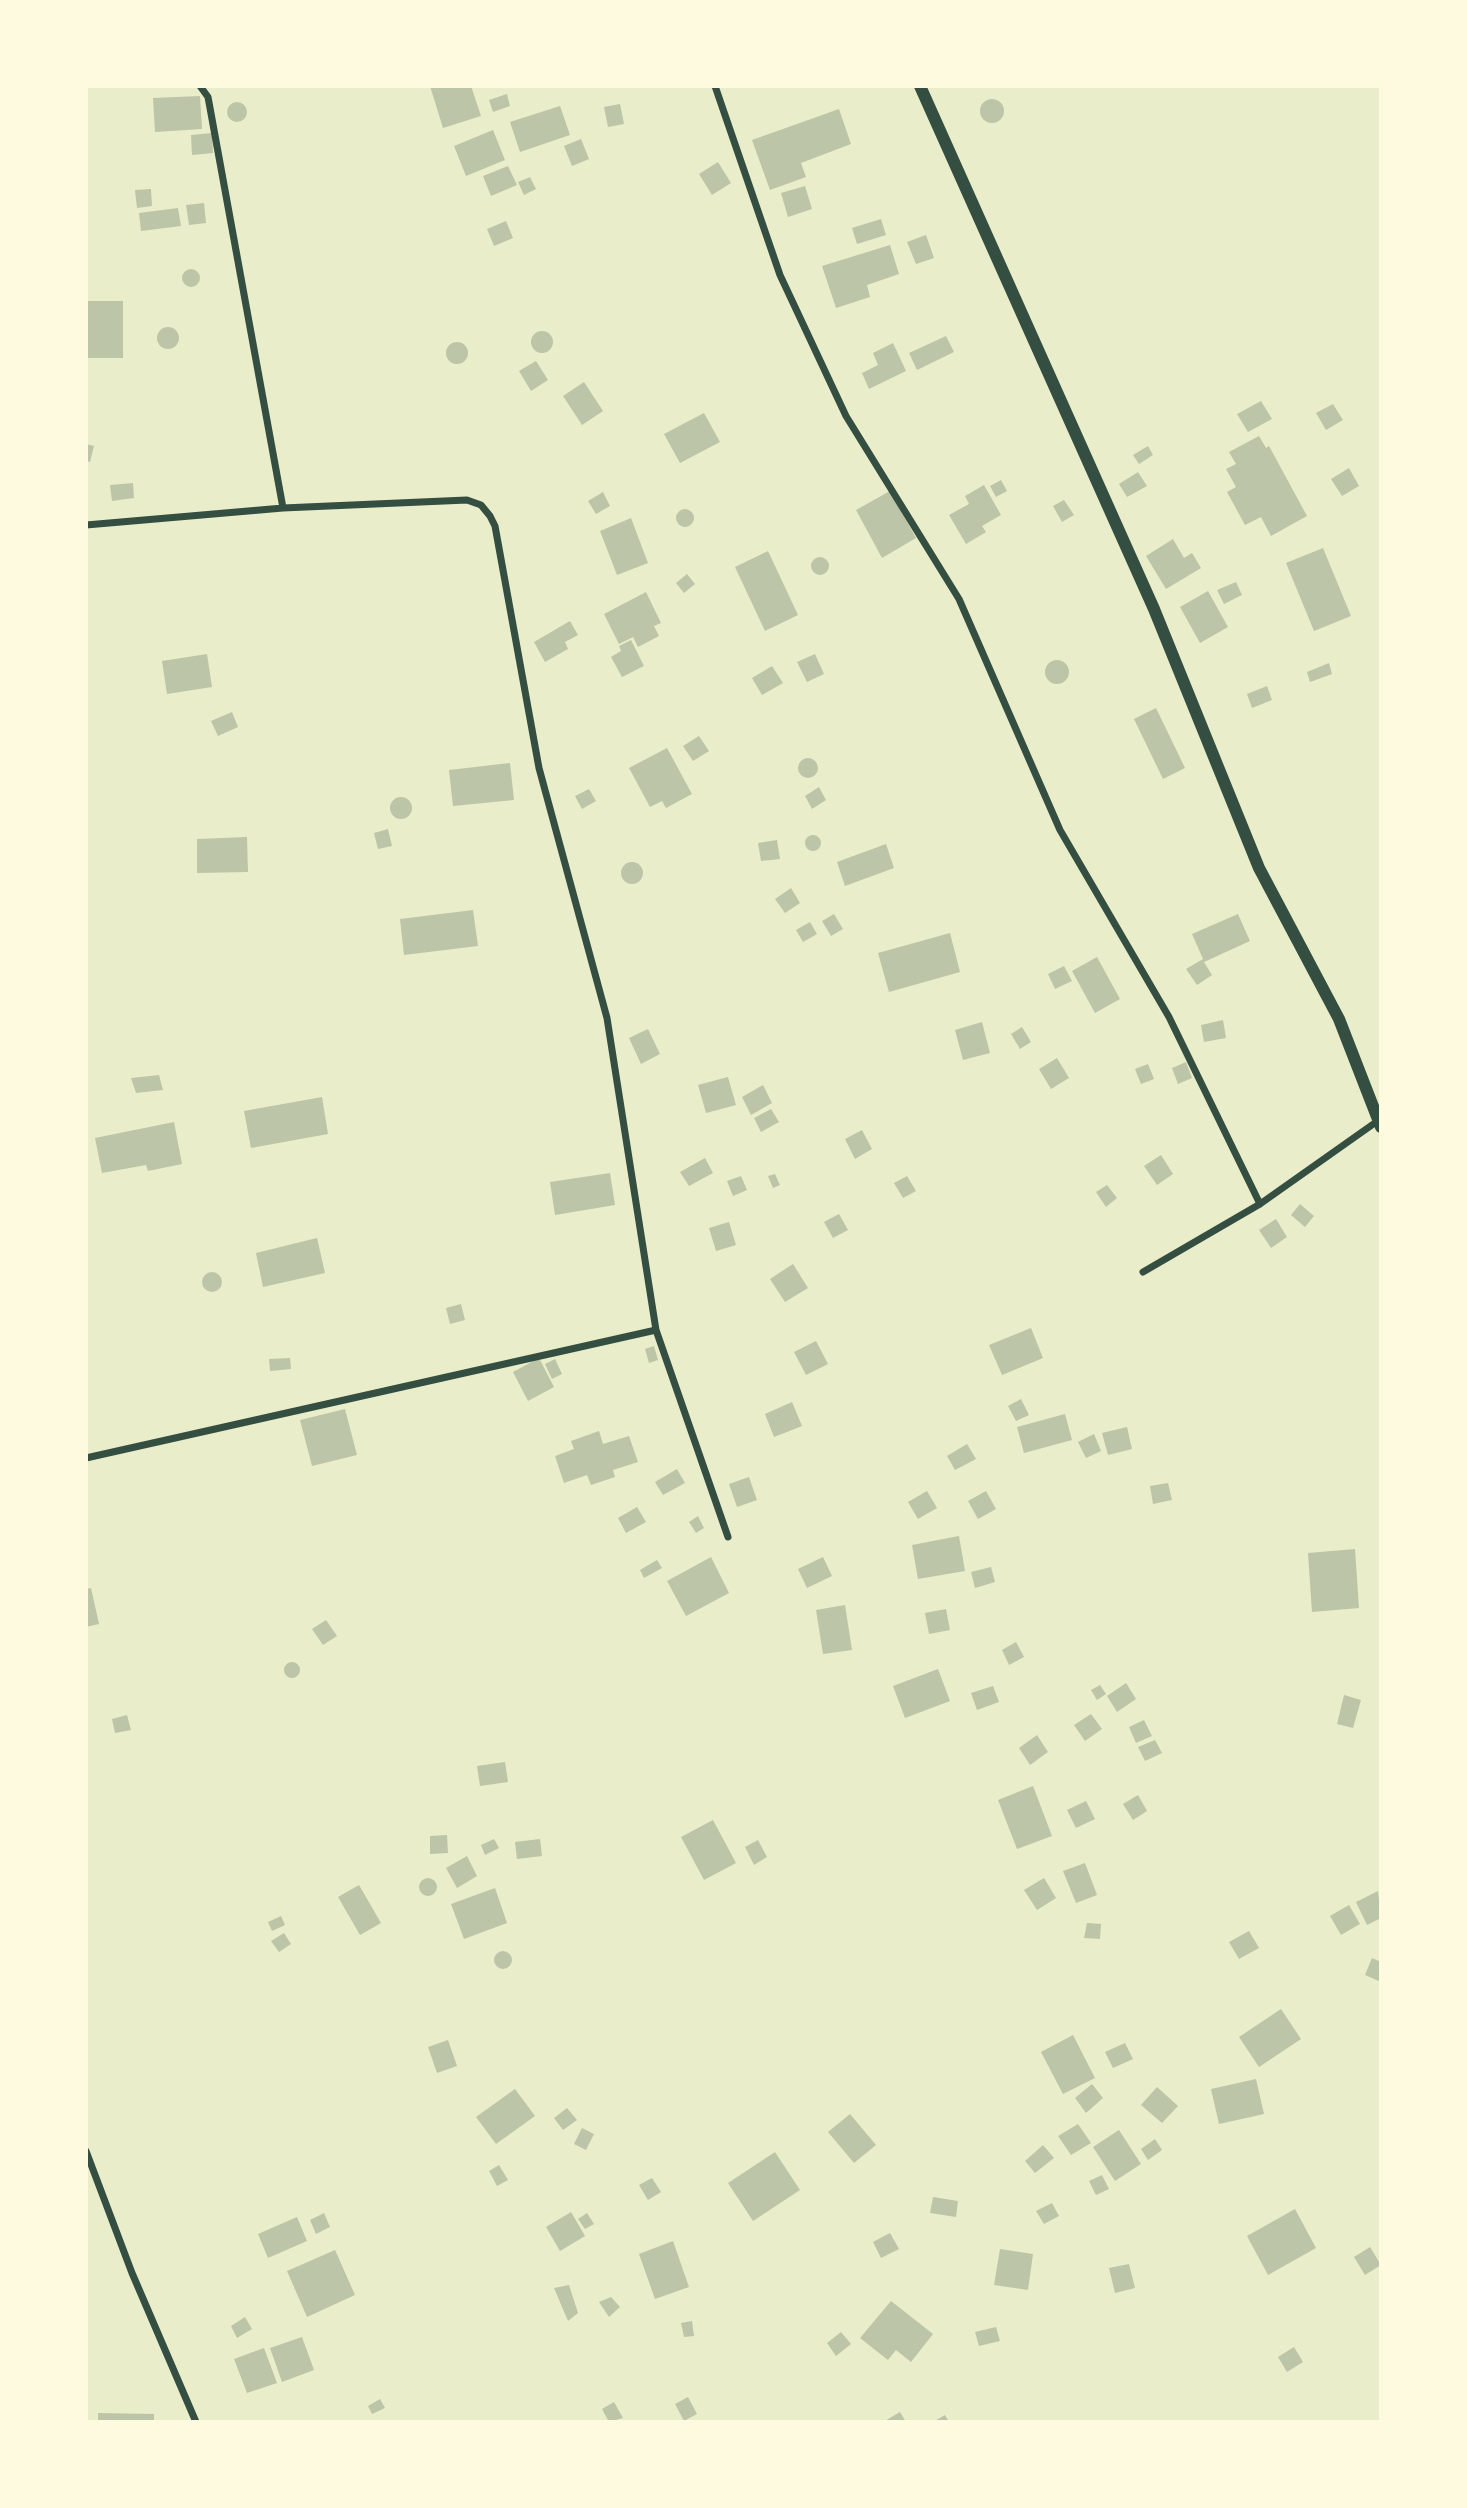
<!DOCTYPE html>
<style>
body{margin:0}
#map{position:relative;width:1467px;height:2508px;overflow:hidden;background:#e9edc9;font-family:"Open Sans",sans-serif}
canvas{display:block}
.frame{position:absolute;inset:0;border:88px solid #fefae0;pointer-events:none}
</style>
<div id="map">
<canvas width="1467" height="2508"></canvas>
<div class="frame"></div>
</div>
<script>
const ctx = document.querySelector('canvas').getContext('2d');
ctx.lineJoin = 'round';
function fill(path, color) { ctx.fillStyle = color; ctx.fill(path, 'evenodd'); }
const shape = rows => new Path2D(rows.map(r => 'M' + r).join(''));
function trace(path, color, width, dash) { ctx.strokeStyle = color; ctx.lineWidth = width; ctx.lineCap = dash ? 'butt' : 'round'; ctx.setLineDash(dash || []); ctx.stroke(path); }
fill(shape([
 [430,86,471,86,481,116,443,128],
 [507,94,510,106,493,112,489,100],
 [200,96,202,129,155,132,153,98],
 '980 111a12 12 0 1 1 24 0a12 12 0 1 1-24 0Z',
 '227 112a10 10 0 1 1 20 0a10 10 0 1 1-20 0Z',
 [620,104,624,124,608,127,604,107],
 [560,106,570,135,520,152,510,122],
 [839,109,851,144,801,163,806,177,770,190,752,140],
 [493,130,505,160,466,176,454,146],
 [212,133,213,153,192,155,191,135],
 [581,139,589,159,572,166,564,146],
 [718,162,731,183,712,195,699,174],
 [508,166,517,185,491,196,483,176],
 [530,177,536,189,524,195,518,182],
 [805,186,812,209,788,217,781,193],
 [151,189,152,206,137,208,135,190],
 [204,203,206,223,189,225,186,205],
 [178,208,181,226,141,231,139,213],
 [881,219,886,235,857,244,852,228],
 [506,221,513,238,494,246,487,229],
 [926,235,934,258,916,264,907,242],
 [890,245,899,274,867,285,870,297,836,308,822,266],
 '182 278a9 9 0 1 1 18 0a9 9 0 1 1-18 0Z',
 [86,301,123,301,123,358,86,358],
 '157 338a11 11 0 1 1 22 0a11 11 0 1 1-22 0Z',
 '531 342a11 11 0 1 1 22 0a11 11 0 1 1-22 0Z',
 [946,336,954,352,917,370,909,353],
 '446 353a11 11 0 1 1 22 0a11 11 0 1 1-22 0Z',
 [893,343,906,371,869,389,862,373,878,365,873,353],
 [536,361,548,380,531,391,519,371],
 [584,382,603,411,582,425,563,396],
 [1261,401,1272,419,1248,432,1237,414],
 [1333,404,1343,420,1326,430,1316,413],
 [704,413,720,442,680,463,664,434],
 [1259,436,1266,448,1269,446,1307,516,1271,536,1261,517,1245,525,1227,492,1236,487,1226,469,1236,464,1229,452],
 [86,444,94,446,90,462,86,461],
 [1148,446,1153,455,1139,464,1133,455],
 [1349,468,1359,486,1342,496,1331,479],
 [1138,472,1147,486,1127,497,1119,484],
 [1001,480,1007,491,996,497,990,486],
 [133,483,134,498,112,501,110,485],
 [984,485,1001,515,982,526,986,532,966,544,949,515,969,504,965,496],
 [890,491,916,538,882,558,856,510],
 [603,492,610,506,596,514,588,501],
 [1064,500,1074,515,1062,522,1053,506],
 '676 518a9 9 0 1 1 18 0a9 9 0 1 1-18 0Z',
 [631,518,648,563,617,575,600,531],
 [1173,539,1184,558,1192,553,1201,568,1166,589,1146,556],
 [1323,548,1351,616,1314,631,1286,563],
 [768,551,798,615,765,631,735,567],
 '811 566a9 9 0 1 1 18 0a9 9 0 1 1-18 0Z',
 [687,574,695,584,684,593,676,583],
 [1236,582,1242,595,1224,604,1217,590],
 [1208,591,1228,627,1200,643,1180,607],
 [646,592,661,623,654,626,659,636,638,647,633,637,619,644,604,614],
 [570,621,578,635,565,642,568,649,545,662,534,642],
 [631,640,644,666,622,677,611,657,621,651,619,646],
 [207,654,212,687,167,694,162,661],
 [815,654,824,674,807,682,797,662],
 '1045 672a12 12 0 1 1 24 0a12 12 0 1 1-24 0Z',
 [1329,663,1332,674,1310,682,1307,672],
 [772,666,783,683,762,695,752,678],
 [1267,686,1272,700,1252,708,1247,694],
 [1156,708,1185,768,1163,779,1134,719],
 [232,712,238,727,218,736,211,721],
 [699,736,709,751,693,761,683,746],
 [667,748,692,794,666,808,662,801,650,807,629,768],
 '798 768a10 10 0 1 1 20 0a10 10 0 1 1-20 0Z',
 [510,763,514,800,453,806,449,770],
 [819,787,826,800,812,809,805,796],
 [589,789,596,801,582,809,575,796],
 '390 808a11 11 0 1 1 22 0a11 11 0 1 1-22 0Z',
 [388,829,392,846,378,849,374,833],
 '805 843a8 8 0 1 1 16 0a8 8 0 1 1-16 0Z',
 [247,837,248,872,197,873,197,839],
 [777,840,780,859,761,861,758,843],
 [886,844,894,868,845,886,837,862],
 '621 873a11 11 0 1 1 22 0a11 11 0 1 1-22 0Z',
 [791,888,800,903,785,913,775,899],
 [473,910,478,946,404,955,400,919],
 [834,914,843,929,831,936,822,921],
 [1238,914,1250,941,1204,962,1212,975,1197,985,1186,969,1203,959,1192,934],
 [810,922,817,934,803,942,796,930],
 [950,933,960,972,889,992,878,953],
 [1097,957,1120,999,1095,1013,1072,971],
 [1064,966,1072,981,1055,989,1048,974],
 [1223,1020,1226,1038,1204,1042,1201,1025],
 [982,1022,990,1053,963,1060,955,1030],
 [1022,1027,1031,1042,1020,1049,1011,1034],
 [648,1029,660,1054,641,1064,629,1038],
 [1057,1058,1069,1078,1051,1089,1039,1069],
 [1186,1062,1192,1078,1178,1084,1172,1068],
 [1148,1064,1154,1079,1141,1084,1135,1069],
 [159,1075,163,1090,136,1093,131,1078],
 [728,1077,736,1105,706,1113,698,1085],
 [763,1085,772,1103,751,1115,742,1097],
 [322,1097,328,1134,251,1148,244,1111],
 [771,1109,779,1122,761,1132,754,1118],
 [174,1122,182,1164,148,1171,146,1165,102,1173,95,1138],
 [862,1130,872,1149,855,1159,845,1139],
 [1161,1155,1173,1174,1157,1185,1144,1166],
 [705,1158,713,1173,689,1186,680,1172],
 [610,1173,615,1205,555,1215,550,1182],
 [775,1174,780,1185,773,1188,768,1176],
 [741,1176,747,1190,733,1196,727,1181],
 [907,1176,916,1191,903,1198,894,1183],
 [1107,1185,1117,1198,1106,1207,1096,1192],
 [1300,1204,1314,1216,1305,1227,1291,1215],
 [839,1214,848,1230,833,1238,824,1222],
 [1276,1219,1287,1237,1271,1248,1259,1230],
 [729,1222,736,1245,716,1251,709,1228],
 [317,1238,325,1273,263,1287,256,1253],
 [793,1264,808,1288,785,1302,770,1279],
 '202 1282a10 10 0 1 1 20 0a10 10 0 1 1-20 0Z',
 [461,1304,465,1320,450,1324,446,1308],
 [1031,1328,1043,1358,1002,1375,989,1345],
 [816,1341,828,1364,806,1375,794,1352],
 [654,1346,658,1360,649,1363,645,1349],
 [290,1358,291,1369,270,1371,269,1359],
 [539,1358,554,1387,528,1401,513,1372],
 [555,1359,562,1374,552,1379,545,1364],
 [1021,1399,1029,1415,1016,1421,1008,1406],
 [792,1402,802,1426,774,1437,765,1414],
 [345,1409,357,1455,312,1466,300,1420],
 [1065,1414,1072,1440,1024,1453,1017,1427],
 [1127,1427,1132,1449,1108,1455,1102,1433],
 [599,1431,603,1444,629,1436,638,1462,613,1470,615,1477,591,1485,587,1475,564,1483,555,1456,574,1449,571,1441],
 [1094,1434,1101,1451,1086,1458,1078,1442],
 [967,1444,976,1459,955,1470,947,1456],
 [677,1469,685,1483,663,1495,655,1482],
 [749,1477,757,1500,737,1507,729,1484],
 [1168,1483,1172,1500,1153,1504,1150,1486],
 [927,1491,937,1508,918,1519,908,1502],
 [986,1491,996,1509,978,1519,968,1501],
 [637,1507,646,1522,626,1533,618,1518],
 [698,1516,704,1528,696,1533,689,1522],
 [959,1536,965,1571,918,1579,912,1545],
 [1355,1549,1359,1608,1312,1612,1308,1553],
 [711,1557,729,1593,686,1616,667,1581],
 [823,1557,832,1576,807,1588,798,1569],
 [657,1560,662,1568,644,1578,640,1570],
 [991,1567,995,1582,975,1588,971,1572],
 [91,1588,99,1624,86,1627,86,1589],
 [845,1605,852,1650,823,1654,816,1610],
 [946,1609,950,1630,929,1634,925,1613],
 [326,1620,337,1636,323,1645,312,1629],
 [1016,1642,1024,1657,1009,1665,1002,1650],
 '284 1670a8 8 0 1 1 16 0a8 8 0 1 1-16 0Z',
 [938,1669,950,1701,905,1718,893,1686],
 [1126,1683,1136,1699,1117,1712,1107,1696],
 [1100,1685,1106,1694,1097,1700,1091,1690],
 [993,1686,999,1702,977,1710,971,1693],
 [1344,1695,1361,1700,1353,1728,1337,1724],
 [1091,1714,1102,1729,1085,1741,1074,1725],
 [127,1715,131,1730,115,1733,112,1719],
 [1144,1720,1152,1736,1136,1743,1129,1727],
 [1037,1735,1048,1752,1030,1765,1019,1748],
 [1155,1740,1162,1753,1145,1761,1138,1747],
 [505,1762,508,1782,480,1786,477,1766],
 [1033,1786,1052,1836,1017,1849,998,1800],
 [1138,1795,1147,1811,1133,1820,1123,1804],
 [1086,1801,1095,1819,1076,1828,1067,1810],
 [713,1820,736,1863,704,1880,681,1837],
 [447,1835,448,1853,430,1854,430,1836],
 [494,1839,499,1848,485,1855,481,1845],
 [540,1839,542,1856,517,1859,515,1842],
 [758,1840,767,1857,754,1865,745,1847],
 [467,1856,477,1876,457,1888,446,1868],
 [1085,1863,1097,1895,1076,1903,1063,1871],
 '419 1887a9 9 0 1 1 18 0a9 9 0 1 1-18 0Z',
 [1044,1878,1056,1898,1037,1910,1024,1890],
 [359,1885,381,1923,360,1935,338,1897],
 [495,1888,507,1923,464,1939,451,1904],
 [1378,1891,1381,1918,1367,1925,1356,1902],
 [1349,1905,1360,1924,1341,1935,1330,1916],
 [281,1916,285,1925,272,1931,268,1922],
 [1087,1923,1101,1924,1100,1939,1084,1938],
 [1249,1931,1259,1948,1239,1959,1229,1942],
 [284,1933,291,1944,279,1952,271,1941],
 '494 1960a9 9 0 1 1 18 0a9 9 0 1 1-18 0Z',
 [1372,1958,1381,1962,1381,1982,1365,1975],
 [1281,2009,1301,2039,1259,2067,1239,2037],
 [1073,2035,1095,2078,1063,2094,1041,2052],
 [448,2040,457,2066,437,2073,428,2047],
 [1125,2043,1133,2059,1113,2068,1105,2052],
 [1256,2079,1264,2114,1219,2124,1211,2089],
 [1092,2084,1103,2098,1086,2113,1075,2098],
 [1157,2087,1178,2106,1162,2123,1141,2105],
 [515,2089,535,2116,496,2144,476,2117],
 [567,2108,577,2120,563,2130,554,2118],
 [850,2114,876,2145,854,2163,828,2132],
 [1078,2124,1091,2143,1071,2155,1058,2136],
 [582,2128,594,2134,586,2150,574,2144],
 [1119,2130,1141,2164,1115,2181,1093,2147],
 [1155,2139,1162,2150,1148,2160,1141,2149],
 [1043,2145,1054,2158,1035,2173,1025,2161],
 [775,2152,800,2190,753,2221,728,2183],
 [499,2165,508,2180,497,2186,489,2171],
 [1102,2175,1109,2189,1096,2195,1089,2181],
 [652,2178,661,2192,648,2200,639,2185],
 [933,2197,958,2201,956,2217,930,2213],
 [1052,2203,1059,2216,1044,2224,1036,2211],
 [1295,2209,1316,2248,1268,2275,1247,2236],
 [571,2212,585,2236,560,2251,546,2227],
 [324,2213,330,2227,316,2234,310,2220],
 [587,2213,594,2224,585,2229,578,2219],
 [297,2217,307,2241,268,2258,258,2234],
 [890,2233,899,2249,881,2258,873,2242],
 [673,2241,689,2287,655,2299,639,2254],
 [1370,2247,1381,2265,1365,2275,1354,2257],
 [1000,2249,1033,2254,1028,2290,994,2285],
 [335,2250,355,2295,307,2317,287,2271],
 [1129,2264,1135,2288,1115,2293,1109,2268],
 [569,2285,578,2313,568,2321,554,2288],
 [611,2297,620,2307,609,2317,599,2302],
 [891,2301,933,2334,911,2362,896,2350,888,2360,860,2338],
 [245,2317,252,2329,237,2338,231,2326],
 [692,2321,694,2336,684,2337,681,2323],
 [996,2327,1000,2341,979,2346,975,2332],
 [841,2332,851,2344,836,2356,827,2343],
 [302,2337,314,2370,282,2382,270,2348],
 [1294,2347,1303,2362,1287,2372,1278,2357],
 [264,2348,277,2383,247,2393,234,2359],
 [688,2397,697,2414,684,2421,675,2404],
 [380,2399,385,2408,372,2414,368,2406],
 [614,2402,623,2418,609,2422,602,2409],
 [900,2412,906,2422,883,2422],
 [98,2413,154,2414,154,2422,98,2422],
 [945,2415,949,2422,933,2422]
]), '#bcc5a7');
trace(shape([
 [200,86,208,97,283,508],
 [715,86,780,275,846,416,959,599,1060,830,1169,1017,1260,1204],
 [86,525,283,508,467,500,481,505,490,516,495,526,539,768,607,1018,656,1330,728,1537],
 [1143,1272,1260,1204,1379,1120],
 [86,1458,656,1330],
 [86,2151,132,2273,196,2422]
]), '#344e41', 7);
trace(shape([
 [920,86,1154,609,1259,868,1339,1019,1381,1127]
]), '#344e41', 12);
</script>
